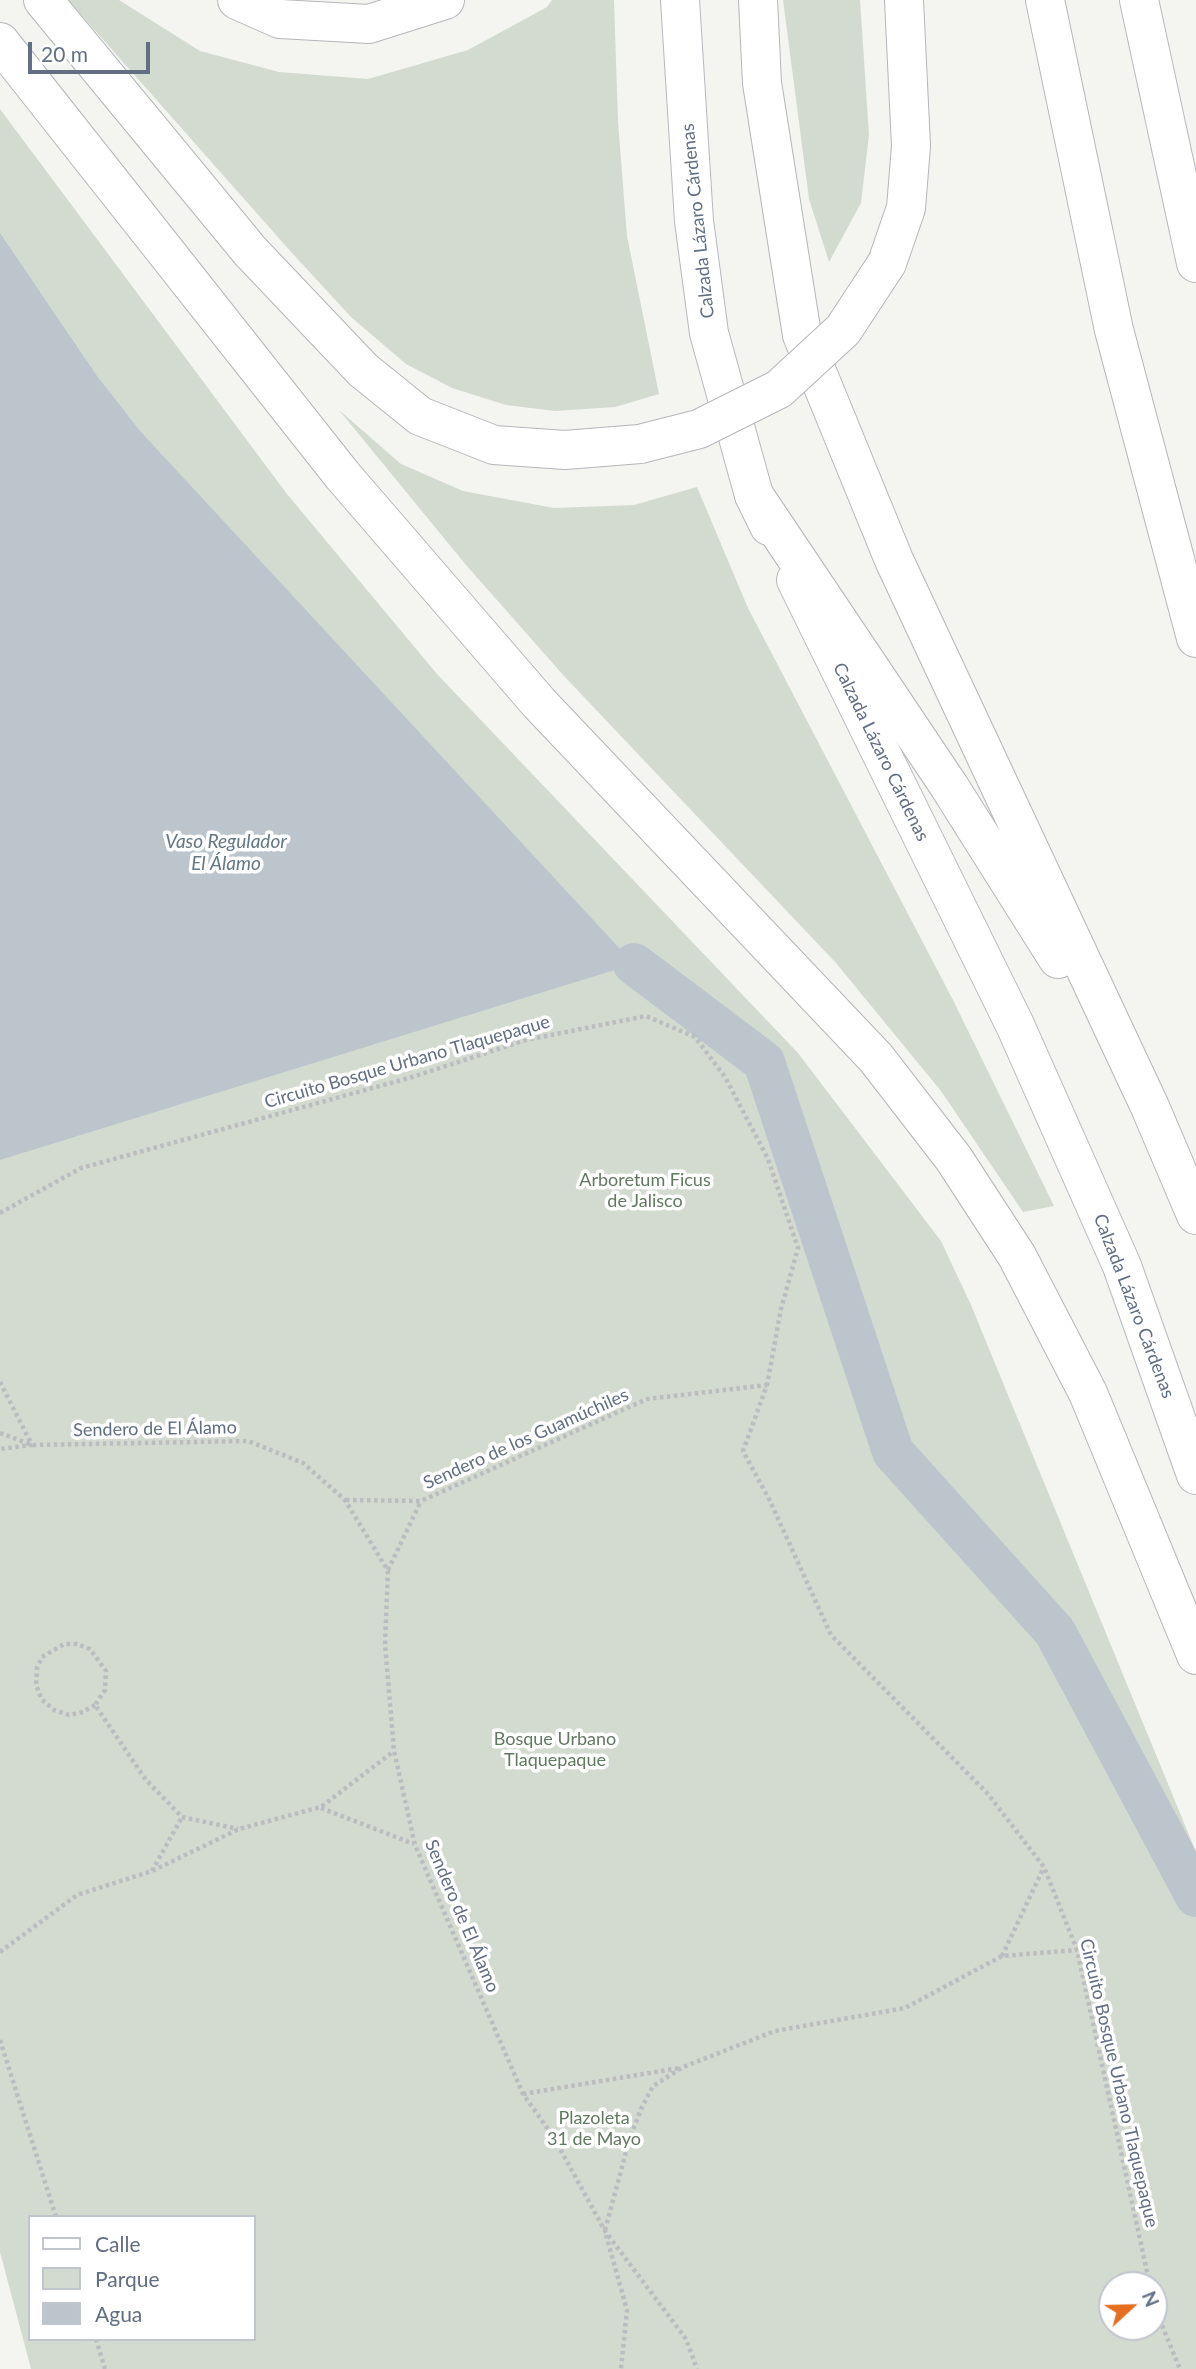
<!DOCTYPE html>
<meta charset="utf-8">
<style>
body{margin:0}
#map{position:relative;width:1196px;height:2369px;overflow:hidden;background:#f4f4f0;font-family:Lato,sans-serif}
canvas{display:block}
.legend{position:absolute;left:28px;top:2215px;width:228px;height:126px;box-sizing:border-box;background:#fff;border:2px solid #c0c5cd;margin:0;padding:9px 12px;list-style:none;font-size:21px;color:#626e82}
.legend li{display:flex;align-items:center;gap:14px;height:35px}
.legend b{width:35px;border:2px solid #c0c5cd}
.north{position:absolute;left:1098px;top:2271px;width:70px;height:70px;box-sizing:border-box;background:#fff;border:2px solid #c0c5cd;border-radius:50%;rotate:68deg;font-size:19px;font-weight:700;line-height:28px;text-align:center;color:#626e82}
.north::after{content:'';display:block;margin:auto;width:24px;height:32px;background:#e76e1e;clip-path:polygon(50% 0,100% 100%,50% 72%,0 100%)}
.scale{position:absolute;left:28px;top:42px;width:122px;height:32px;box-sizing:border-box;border:4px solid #626e82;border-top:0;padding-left:9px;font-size:21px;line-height:24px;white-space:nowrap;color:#626e82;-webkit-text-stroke:5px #fff;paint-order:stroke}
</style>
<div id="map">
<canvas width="1196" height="2369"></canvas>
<ul class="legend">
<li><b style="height:9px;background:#fff"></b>Calle</li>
<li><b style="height:19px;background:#d3dbd1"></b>Parque</li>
<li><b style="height:19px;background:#bcc5cc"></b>Agua</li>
</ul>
<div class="north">N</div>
<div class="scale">20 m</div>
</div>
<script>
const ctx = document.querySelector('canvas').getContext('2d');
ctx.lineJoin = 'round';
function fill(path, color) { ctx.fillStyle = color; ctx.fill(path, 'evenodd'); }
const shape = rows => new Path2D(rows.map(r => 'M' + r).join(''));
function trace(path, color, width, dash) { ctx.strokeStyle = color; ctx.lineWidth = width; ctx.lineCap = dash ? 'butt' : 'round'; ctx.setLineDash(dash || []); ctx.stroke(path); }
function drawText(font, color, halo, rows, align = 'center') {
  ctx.font = font + ' Lato,sans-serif'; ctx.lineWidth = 7; ctx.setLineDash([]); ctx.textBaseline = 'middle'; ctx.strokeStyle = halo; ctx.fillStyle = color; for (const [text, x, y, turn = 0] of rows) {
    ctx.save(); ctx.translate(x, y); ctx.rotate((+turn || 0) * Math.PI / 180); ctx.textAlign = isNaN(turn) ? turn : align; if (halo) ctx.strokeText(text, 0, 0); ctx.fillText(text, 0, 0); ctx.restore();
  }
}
fill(shape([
 [68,0,119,0,200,51,279,72,368,79,468,50,547,7,552,0,614,0,618,122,627,236,659,394,615,407,555,411,506,405,452,388,406,364,351,317,292,253],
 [783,0,860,0,869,135,861,203,829,262,809,199],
 [0,109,287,494,437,674,798,1053,941,1241,971,1305,1196,1852,1196,2369,31,2369,0,2252],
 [30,2217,254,2217,254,2339,30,2339],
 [1112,2285,1154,2285,1154,2327,1112,2327],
 [339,410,401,464,463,491,554,508,634,505,697,487,748,608,953,1000,1054,1206,1023,1212,941,1091,836,963,564,676,466,565]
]), '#d3dbd1');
fill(shape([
 [0,233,97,376,140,431,634,964,0,1160]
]), '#bcc5cc');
trace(shape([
 [634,964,764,1062,893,1452,1055,1632,1196,1896]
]), '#bcc5cc', 42);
const secondary = shape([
 [680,0,694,221,709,333,754,495,769,526],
 [1139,0,1196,263],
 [796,580,1015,1025,1122,1266,1196,1475]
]);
const trunk = shape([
 [237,0,280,19,369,24,445,0],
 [0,42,343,476,539,703,876,1058,954,1159,1017,1256,1088,1393,1196,1655]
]);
const motorway = shape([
 [43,0,250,251,363,370,420,416,494,445,565,450,640,444],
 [758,0,762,83,802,335,894,560,1150,1107,1196,1215],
 [1045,0,1114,330,1196,638],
 [887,263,906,208,911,146,904,0],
 [754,495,949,786,1058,959]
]);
trace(secondary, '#b6b9be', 40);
trace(trunk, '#b4b6ba', 40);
trace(motorway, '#b4b6ba', 40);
trace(shape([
 [0,1213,81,1168,409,1078,526,1040,646,1016,695,1037,725,1077,768,1159,798,1248,781,1309,767,1385,743,1451,770,1501,831,1635,988,1794,1044,1867,1077,1950,1150,2285],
 [0,1382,32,1445,0,1449],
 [0,1433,32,1445,248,1441,303,1463,345,1500,388,1571,385,1644,394,1751,415,1845,523,2094,553,2136,605,2231,686,2339,697,2369],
 [346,1500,421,1501,647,1399,767,1385],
 [388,1570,421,1501],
 [95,1705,83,1712,69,1715,54,1710,42,1700,36,1685,37,1668,42,1657,64,1644,77,1644,90,1649,106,1671,105,1690,95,1705,146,1780,182,1817,238,1829],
 [321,1808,414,1844],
 [152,1871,182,1817],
 [0,1952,77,1895,152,1871,239,1829,321,1807,394,1751],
 [1002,1956,1044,1867],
 [0,2040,56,2217],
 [523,2094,679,2068],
 [605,2230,630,2137,642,2107,653,2086,683,2067,775,2031,905,2008,1002,1956,1077,1950],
 [606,2235,627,2310,621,2369],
 [1154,2306,1180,2369],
 [96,2339,105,2369]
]), '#bbbcbf', 4.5, [3.5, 3.5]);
trace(secondary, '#fff', 38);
trace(trunk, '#fff', 38);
trace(motorway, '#fff', 38);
const motorwayBridge = shape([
 [640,444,699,429,779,389,843,330,887,263]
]);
trace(motorwayBridge, '#b4b6ba', 40, []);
trace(motorwayBridge, '#fff', 38);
drawText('18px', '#626e82', '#fff', [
 ["Calzada Lázaro Cárdenas",698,221,-96],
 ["Calzada Lázaro Cárdenas",881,752,64],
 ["Circuito Bosque Urbano Tlaquepaque",407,1062,-16],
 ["Calzada Lázaro Cárdenas",1134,1306,69],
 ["Sendero de El Álamo",155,1429,-1],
 ["Sendero de los Guamúchiles",526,1439,-24],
 ["Sendero de El Álamo",462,1916,67],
 ["Circuito Bosque Urbano Tlaquepaque",1119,2083,77]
]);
drawText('18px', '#627961', '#fff', [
 ["Arboretum Ficus",645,1180],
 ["de Jalisco",645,1201],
 ["Bosque Urbano",555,1739],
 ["Tlaquepaque",555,1760],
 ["Plazoleta",594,2118],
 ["31 de Mayo",594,2139]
]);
drawText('italic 19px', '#637786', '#fff', [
 ["Vaso Regulador",226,842],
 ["El Álamo",226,864]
]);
</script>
